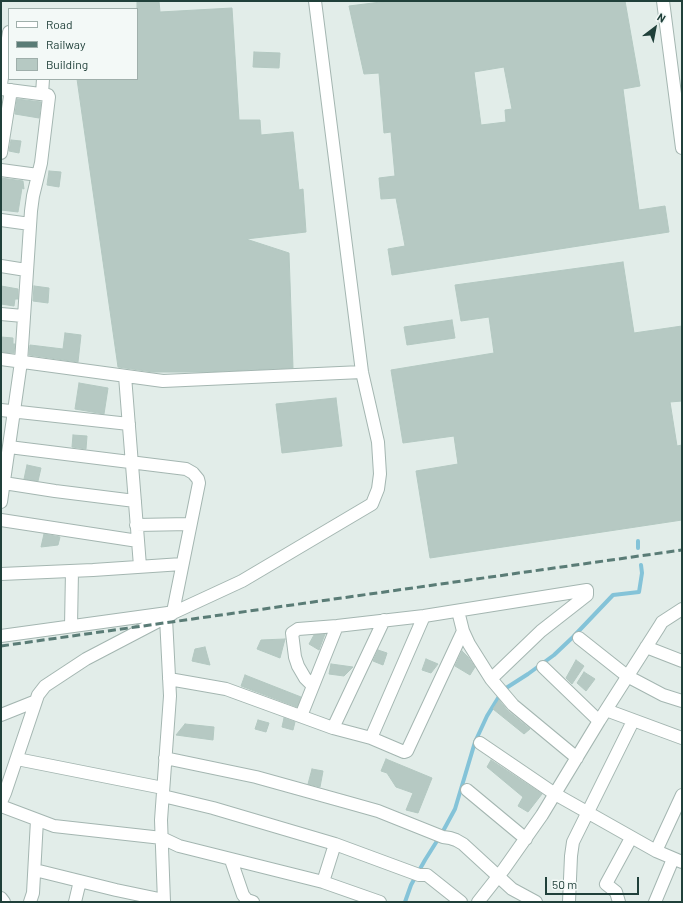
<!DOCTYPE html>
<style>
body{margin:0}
#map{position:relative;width:683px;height:903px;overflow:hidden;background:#e2ede9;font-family:Barlow,sans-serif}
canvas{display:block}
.frame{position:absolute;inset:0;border:2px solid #20403a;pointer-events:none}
.legend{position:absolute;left:8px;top:8px;width:130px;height:72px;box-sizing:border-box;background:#f3f9f7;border:1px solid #9fafab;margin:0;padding:5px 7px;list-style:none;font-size:12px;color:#20403a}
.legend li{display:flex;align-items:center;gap:8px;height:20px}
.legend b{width:20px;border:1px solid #9fafab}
.north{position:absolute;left:635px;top:8px;width:40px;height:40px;-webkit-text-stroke:3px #f3f9f7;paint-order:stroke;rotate:32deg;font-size:11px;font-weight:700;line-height:16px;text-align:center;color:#20403a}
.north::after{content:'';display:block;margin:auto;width:14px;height:18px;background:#20403a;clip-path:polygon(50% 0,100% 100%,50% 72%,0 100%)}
.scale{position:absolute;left:545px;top:877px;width:94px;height:18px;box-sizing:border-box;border:2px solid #20403a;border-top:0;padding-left:5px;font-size:12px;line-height:14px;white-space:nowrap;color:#20403a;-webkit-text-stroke:3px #f3f9f7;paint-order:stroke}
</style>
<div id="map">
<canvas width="683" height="903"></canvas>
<div class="frame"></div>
<ul class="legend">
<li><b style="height:5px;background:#fff"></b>Road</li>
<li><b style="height:5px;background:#5a7c76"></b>Railway</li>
<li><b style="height:11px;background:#b6c9c3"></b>Building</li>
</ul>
<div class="north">N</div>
<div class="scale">50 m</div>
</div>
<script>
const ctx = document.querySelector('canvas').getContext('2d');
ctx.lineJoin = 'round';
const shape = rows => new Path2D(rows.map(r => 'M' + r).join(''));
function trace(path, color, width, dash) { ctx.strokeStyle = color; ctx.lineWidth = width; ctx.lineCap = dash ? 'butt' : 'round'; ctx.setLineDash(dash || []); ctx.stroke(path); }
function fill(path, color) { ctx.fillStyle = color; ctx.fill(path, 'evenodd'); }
trace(shape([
 [638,541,638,548],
 [405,902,411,885,425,860,442,833,455,809,475,742,487,716,503,690,528,674,554,655,573,637,613,595,639,592,642,573,641,565]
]), '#84c3d8', 4);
const building = shape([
 [137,1,159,1,160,12,232,8,239,120,260,120,261,135,293,132,299,190,303,189,306,232,246,239,289,253,293,368,203,372,153,372,118,367,77,79,137,79,137,1],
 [389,1,625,1,640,86,623,89,639,210,665,206,669,232,392,275,388,249,405,246,396,198,381,199,379,178,395,176,391,132,384,133,379,73,364,74,349,6,389,1],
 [504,67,512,109,505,110,506,122,481,125,474,72,504,67],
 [254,52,280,53,279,68,253,67,254,52],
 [17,99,41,102,39,118,15,114,17,99],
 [11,140,21,141,19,153,9,151,11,140],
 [49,171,61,172,59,187,47,185,49,171],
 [1,178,23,181,24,189,22,188,18,212,1,210,1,178],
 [623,262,634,333,682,326,682,401,670,402,677,446,682,445,682,520,430,558,416,471,458,464,454,436,403,443,391,370,494,353,489,317,461,321,455,285,623,262],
 [1,286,18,289,18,299,15,299,14,306,1,304,1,286],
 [34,286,49,288,48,303,33,301,34,286],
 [452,320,455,338,407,345,404,327,452,320],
 [65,333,81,335,78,362,29,355,30,345,63,349,65,333],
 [1,337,13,338,13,344,15,344,14,353,1,352,1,337],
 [79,383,108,388,104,414,75,409,79,383],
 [336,398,342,446,282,453,276,404,336,398],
 [73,435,87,436,86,449,72,447,73,435],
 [27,465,41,468,38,481,24,479,27,465],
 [44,534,60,537,58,545,41,547,44,534],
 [325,634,319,650,309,644,314,635,325,634],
 [285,639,280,658,257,649,261,640,285,639],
 [205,647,210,665,192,661,195,649,205,647],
 [378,650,387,653,383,665,373,661,378,650],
 [462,651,468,657,475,667,470,675,455,666,462,651],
 [426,659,438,664,431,673,422,670,426,659],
 [576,660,584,666,572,684,566,678,576,660],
 [331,664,353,667,344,676,329,674,331,664],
 [584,672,595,679,586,691,577,683,584,672],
 [245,675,301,697,297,707,241,686,245,675],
 [499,700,508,711,530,729,524,734,493,709,499,700],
 [284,718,295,722,293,730,282,727,284,718],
 [258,720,269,723,266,732,255,729,258,720],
 [185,724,214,727,213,740,176,735,185,724],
 [386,759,432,778,418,813,406,810,413,793,396,787,387,773,381,771,386,759],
 [491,760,542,794,528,812,518,806,523,797,487,767,491,760],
 [312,769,323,771,320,787,308,784,312,769]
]);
fill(building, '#b6c9c3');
trace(building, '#b3c8c1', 1);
const minor = shape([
 [663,1,682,148],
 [1,84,9,32],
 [1,89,48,95,49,97,41,163,33,196,31,211,21,362,1,502],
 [42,94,43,79],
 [1,153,11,90],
 [1,170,38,175],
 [1,220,30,224],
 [1,266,26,270],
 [1,314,23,316],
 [1,359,163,381,362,372],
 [125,376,140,566],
 [1,410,129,424],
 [4,483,55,491,135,501],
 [1,520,138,541],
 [136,525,190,524],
 [1,574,93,570,182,564],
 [458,611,463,631,469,644,491,679,513,705,577,758],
 [71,626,72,571],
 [1,636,175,612,242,581,372,504,378,489,380,474,378,442,362,372,315,1],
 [579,638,627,676,663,695,682,701],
 [646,647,682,661],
 [543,667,599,721],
 [169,679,226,689,333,728,371,738,404,752,407,751,463,631],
 [313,686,305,678,298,666,295,657,292,633,298,629,337,626,424,616,587,590,587,595,541,631,491,679],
 [606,710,682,738],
 [1,715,36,701],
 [301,716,337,626],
 [333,728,384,620],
 [371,738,424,616],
 [480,743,555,794,656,851,682,862],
 [165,758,256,777,346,802,378,811,443,837,450,838,456,840,463,844,512,889,536,902],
 [17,759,163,788],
 [467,790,526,839],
 [163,796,213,808,335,844,419,875,427,875,461,902],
 [1,802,5,793,38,695,45,686,86,659,172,614,174,607,199,483,198,479,193,473,186,469,9,447],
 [1,806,54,826,162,838,179,846,323,882,380,902],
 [656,851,682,795],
 [231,860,243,895,247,900,253,902],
 [35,870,116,890,164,900],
 [323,882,335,844],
 [1,898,4,902],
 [30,902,33,893,37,820],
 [75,902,80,881],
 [164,902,161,820,170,696,166,618],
 [478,902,504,869,542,815,599,721,659,627,662,622,682,609],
 [569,902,571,856,573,842,633,721],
 [619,902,616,892,606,884,631,838],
 [655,902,673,859]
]);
trace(minor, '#a4b6b1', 14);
trace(minor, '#fff', 12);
trace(shape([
 [1,646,682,550]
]), '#5a7c76', 3, [8, 4]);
</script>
